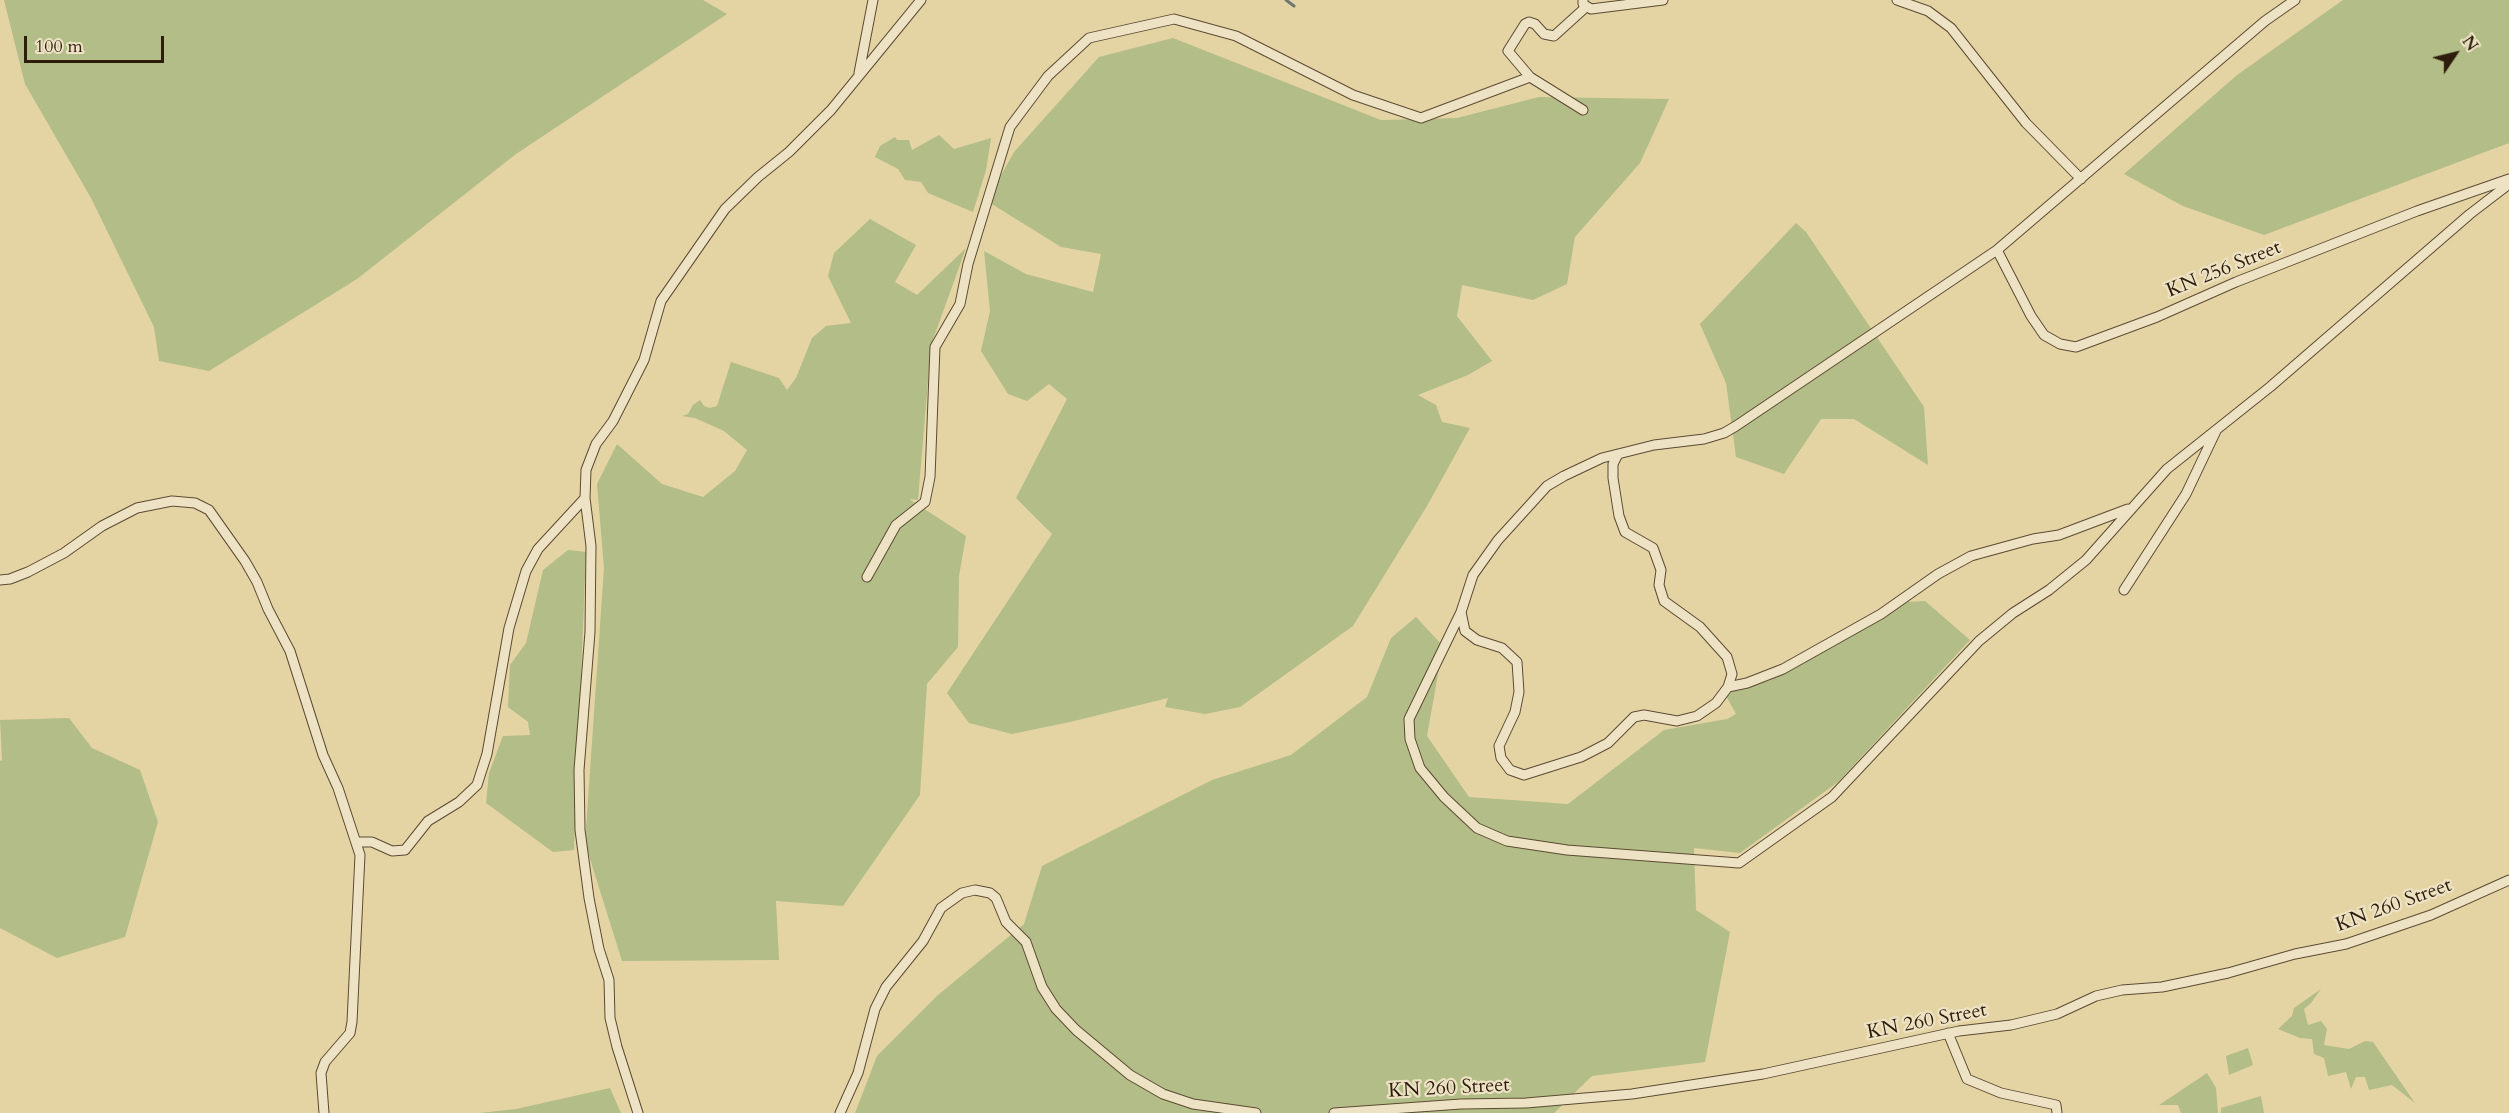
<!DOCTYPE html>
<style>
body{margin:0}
#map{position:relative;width:2509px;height:1113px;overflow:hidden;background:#e4d4a4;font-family:Cardo,serif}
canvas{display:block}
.north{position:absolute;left:2425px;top:24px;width:60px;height:60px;-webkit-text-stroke:4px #ede3c4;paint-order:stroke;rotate:55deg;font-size:16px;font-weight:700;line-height:24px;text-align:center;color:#2e1c0c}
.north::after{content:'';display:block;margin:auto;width:21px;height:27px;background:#2e1c0c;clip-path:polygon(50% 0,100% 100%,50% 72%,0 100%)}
.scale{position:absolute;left:24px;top:36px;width:140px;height:27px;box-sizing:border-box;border:3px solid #2e1c0c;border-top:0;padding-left:8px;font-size:18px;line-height:21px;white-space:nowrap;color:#2e1c0c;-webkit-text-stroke:4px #ede3c4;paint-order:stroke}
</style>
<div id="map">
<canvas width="2509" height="1113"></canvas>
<div class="north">N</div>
<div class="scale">100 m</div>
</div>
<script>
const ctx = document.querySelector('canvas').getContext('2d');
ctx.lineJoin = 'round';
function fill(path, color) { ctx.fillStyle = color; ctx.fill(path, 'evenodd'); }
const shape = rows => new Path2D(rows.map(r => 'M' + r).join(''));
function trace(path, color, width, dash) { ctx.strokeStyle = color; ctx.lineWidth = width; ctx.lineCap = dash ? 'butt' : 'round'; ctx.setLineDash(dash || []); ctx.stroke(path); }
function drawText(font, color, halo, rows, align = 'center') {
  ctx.font = font + ' Cardo,serif'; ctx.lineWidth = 4.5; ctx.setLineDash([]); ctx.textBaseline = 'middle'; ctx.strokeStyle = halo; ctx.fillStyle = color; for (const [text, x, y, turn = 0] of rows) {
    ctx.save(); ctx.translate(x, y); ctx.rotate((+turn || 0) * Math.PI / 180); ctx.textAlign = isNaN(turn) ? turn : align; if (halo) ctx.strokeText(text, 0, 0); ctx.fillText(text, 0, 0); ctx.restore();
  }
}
fill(shape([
 [4,0,703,0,727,14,516,154,357,279,209,371,159,361,154,327,91,198,25,84],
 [2343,0,2509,0,2509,143,2264,235,2183,206,2124,174,2237,75],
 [1173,38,1381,120,1457,118,1539,97,1669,99,1640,163,1575,237,1567,284,1533,300,1462,285,1457,316,1492,361,1468,375,1418,395,1436,405,1442,422,1470,428,1427,506,1353,626,1240,707,1205,714,1165,707,1168,698,1070,722,1012,734,969,723,947,693,1052,534,1016,498,1067,399,1049,384,1027,401,1008,394,981,351,990,311,984,251,1026,274,1093,292,1101,254,1061,247,987,201,1014,152,1099,57],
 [939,135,954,149,991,138,986,170,973,212,928,193,921,182,905,180,898,169,875,157,880,146,895,137,897,140,909,140,912,150],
 [870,219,916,245,895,282,917,295,966,248,931,345,918,500,909,499,966,536,959,576,958,647,927,684,920,795,843,906,776,901,779,960,622,961,585,843,604,568,597,484,617,444,662,484,703,497,735,471,747,450,724,431,695,418,682,416,688,414,693,405,700,400,704,406,710,408,717,406,731,362,779,378,787,390,796,378,812,338,826,326,851,323,828,276,834,253],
 [1796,223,1806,232,1924,407,1928,465,1854,419,1821,419,1784,474,1736,457,1726,383,1700,324],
 [568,550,586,552,574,850,553,852,486,803,489,773,503,736,530,735,528,722,508,707,510,665,526,643,543,570],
 [1925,601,1970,640,1838,782,1740,853,1694,848,1696,910,1730,932,1705,1062,1592,1076,1554,1113,855,1113,877,1056,938,995,1024,924,1042,866,1212,780,1291,755,1367,697,1391,638,1416,617,1443,646,1427,736,1469,797,1568,804,1664,730,1727,719,1736,714,1724,692,1768,681,1907,602],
 [69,718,92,748,140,770,158,822,125,937,57,958,0,928,0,761,2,760,0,720],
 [2321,989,2311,1003,2304,1009,2308,1025,2321,1021,2327,1029,2324,1045,2349,1049,2365,1041,2373,1042,2415,1103,2392,1085,2369,1090,2365,1077,2356,1077,2351,1089,2346,1072,2328,1076,2324,1058,2314,1054,2312,1039,2300,1038,2278,1029,2292,1016,2294,1008],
 [2248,1048,2253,1065,2229,1075,2226,1056],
 [2207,1073,2216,1088,2218,1113,2181,1113,2178,1105,2159,1105],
 [610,1088,621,1113,479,1113,516,1109],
 [2261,1096,2264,1113,2221,1113,2221,1108]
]), '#b2bd87');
trace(shape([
 [1286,0,1294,6]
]), '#6f7870', 3);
const minor = shape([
 [1583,0,1583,4,1591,9,1663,0],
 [1897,0,1928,11,1951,28,2026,123,2081,179],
 [2295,0,2265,21,1997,250,1736,426,1724,433,1704,439,1654,445,1602,458,1564,476,1547,486,1498,540,1473,575,1461,612,1409,719,1410,739,1420,768,1444,797,1477,828,1507,841,1567,850,1739,863,1832,797,1979,641,2013,613,2049,590,2086,560,2167,469,2270,387,2470,214,2509,184],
 [859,73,873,0],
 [1530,77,1508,51,1525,24,1529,22,1535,24,1544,34,1554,36,1586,7],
 [1997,250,2031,316,2044,335,2060,344,2076,347,2157,317,2236,282,2417,211,2509,179],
 [1618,454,1613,464,1613,478,1619,516,1625,532,1653,548,1661,570,1659,585,1664,601,1700,627,1727,657,1732,674,1728,687],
 [867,577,896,525,925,502,930,477,935,347,960,304,968,264,1010,127,1048,76,1089,38,1174,19,1236,36,1353,95,1421,118,1530,77,1583,110],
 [0,580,10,579,28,572,64,553,102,526,137,508,172,501,195,503,209,510,245,561,257,582,268,609,290,651,323,755,338,788,360,855,352,1022,350,1033,325,1062,321,1073,324,1113],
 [2124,590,2186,494,2216,431],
 [1461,612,1465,631,1477,640,1502,648,1517,662,1519,692,1515,712,1499,746,1501,758,1510,770,1524,775,1581,757,1608,743,1634,717,1644,715,1677,721,1697,716,1716,703,1728,687,1747,683,1783,669,1881,614,1938,574,1971,556,2033,539,2059,535,2128,509],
 [357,842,372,842,392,851,405,850,428,821,459,802,477,785,487,754,509,628,526,571,538,549,585,498],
 [1948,1033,1967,1079,2001,1093,2056,1105,2057,1113],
 [638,1113,617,1047,610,1018,609,980,599,949,589,898,580,830,579,770,590,632,591,546,585,498,586,470,596,444,613,421,644,360,661,301,725,209,758,177,789,152,831,110,921,0],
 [840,1113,858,1073,875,1009,886,987,923,941,941,908,962,893,975,890,990,893,996,898,1006,922,1026,942,1042,987,1056,1009,1076,1030,1130,1075,1163,1094,1193,1104,1256,1113],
 [1334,1113,1461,1104,1526,1103,1632,1094,1763,1074,1959,1031,2011,1025,2057,1014,2096,996,2122,990,2162,987,2228,973,2295,954,2346,944,2431,915,2509,880]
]);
trace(minor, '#5c4a32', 11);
trace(minor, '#ede3c4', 9);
drawText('20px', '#2e1c0c', '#ede3c4', [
 ["KN 256 Street",2224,270,-22],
 ["KN 260 Street",2394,906,-20],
 ["KN 260 Street",1927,1022,-11],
 ["KN 260 Street",1449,1089,-3]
]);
</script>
